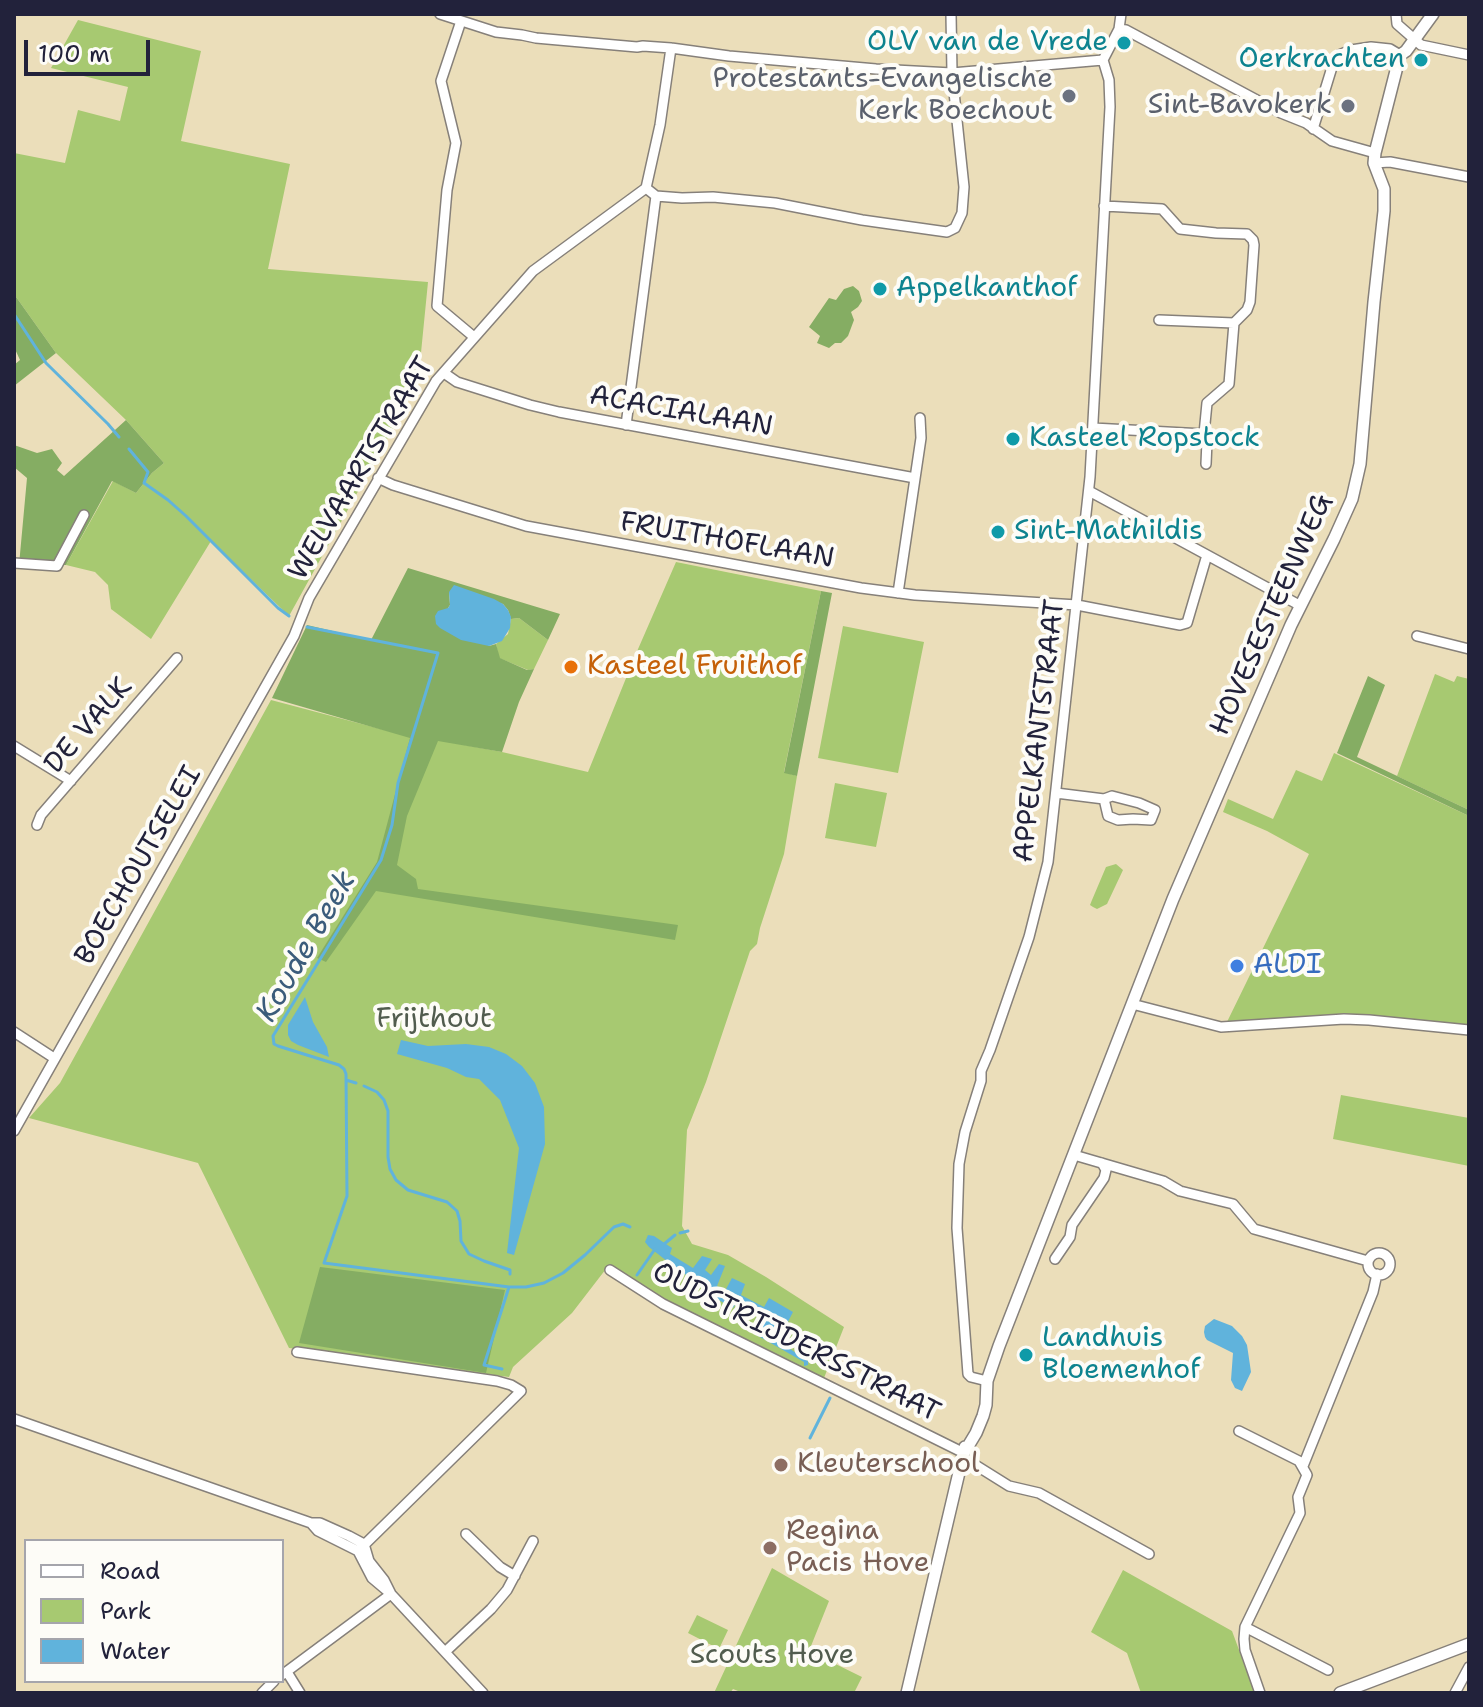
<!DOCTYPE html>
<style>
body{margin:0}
#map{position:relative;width:1483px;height:1707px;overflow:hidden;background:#ebdeba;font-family:"Shantell Sans",sans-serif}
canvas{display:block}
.frame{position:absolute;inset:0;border:16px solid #22223b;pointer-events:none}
.legend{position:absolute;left:24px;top:1539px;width:260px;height:144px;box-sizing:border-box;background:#fdfcf7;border:2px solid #a5a5ac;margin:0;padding:10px 14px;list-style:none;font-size:24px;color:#22223b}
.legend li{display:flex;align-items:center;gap:16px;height:40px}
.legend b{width:40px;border:2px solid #a5a5ac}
.scale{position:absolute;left:24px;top:40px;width:126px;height:36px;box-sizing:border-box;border:4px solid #22223b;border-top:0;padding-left:10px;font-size:24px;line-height:28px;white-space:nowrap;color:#22223b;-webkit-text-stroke:6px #fdfcf7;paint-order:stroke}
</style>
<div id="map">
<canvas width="1483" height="1707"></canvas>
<div class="frame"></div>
<ul class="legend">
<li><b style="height:10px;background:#fff"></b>Road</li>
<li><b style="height:22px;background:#a7c971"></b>Park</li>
<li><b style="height:22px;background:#60b3dc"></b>Water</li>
</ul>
<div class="scale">100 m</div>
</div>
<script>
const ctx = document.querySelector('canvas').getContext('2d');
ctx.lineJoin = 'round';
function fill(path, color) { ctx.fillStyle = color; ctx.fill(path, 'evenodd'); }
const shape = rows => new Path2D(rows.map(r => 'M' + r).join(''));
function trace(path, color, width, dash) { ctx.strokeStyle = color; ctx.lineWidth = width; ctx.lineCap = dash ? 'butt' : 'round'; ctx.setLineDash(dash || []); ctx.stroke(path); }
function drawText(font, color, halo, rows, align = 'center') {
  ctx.font = font + ' "Shantell Sans",sans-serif'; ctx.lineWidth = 8; ctx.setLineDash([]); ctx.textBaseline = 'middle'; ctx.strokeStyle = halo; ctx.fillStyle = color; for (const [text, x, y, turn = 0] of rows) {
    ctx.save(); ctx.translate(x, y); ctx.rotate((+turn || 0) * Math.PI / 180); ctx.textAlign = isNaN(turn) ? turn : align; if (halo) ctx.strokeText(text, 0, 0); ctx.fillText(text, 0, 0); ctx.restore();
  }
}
fill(shape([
 [78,20,201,51,181,141,290,164,268,269,428,282,418,383,289,616,211,541,151,639,111,609,108,585,95,572,66,565,113,481,136,493,152,473,164,463,126,420,56,353,14,294,14,153,65,163,78,110,120,121,128,87,51,68],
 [676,562,821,591,784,772,797,776,784,854,760,928,757,944,750,951,706,1082,687,1130,682,1226,692,1244,728,1255,766,1277,844,1327,824,1378,654,1294,609,1265,572,1313,513,1367,509,1377,289,1348,198,1163,29,1118,60,1083,271,700,411,737,438,740,502,752,588,772,635,656],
 [519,618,548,640,534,669,528,670,499,658,496,644,508,634,511,619],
 [843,626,924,642,898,773,818,758],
 [1435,674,1454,682,1457,676,1469,679,1469,810,1397,776],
 [1334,753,1469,816,1469,1026,1349,1015,1226,1024,1309,854,1267,831,1223,812,1228,799,1273,819,1296,770,1322,781],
 [835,783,887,793,876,847,825,838],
 [1116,864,1123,870,1107,904,1097,909,1093,907,1090,905,1092,900,1106,867],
 [1341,1095,1469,1118,1469,1166,1333,1139],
 [772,1568,829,1601,809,1651,862,1677,854,1693,743,1693,733,1689,730,1693,714,1693],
 [1123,1570,1232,1631,1255,1693,1141,1693,1127,1653,1091,1632],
 [697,1615,728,1630,719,1649,688,1633]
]), '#a7c971');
fill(shape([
 [853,286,859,291,862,301,858,307,851,312,854,320,848,336,841,343,835,343,829,348,817,343,820,336,809,327,829,298,836,300,844,289],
 [14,294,56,353,14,386,14,365,20,360,14,347],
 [126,420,164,463,152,473,136,493,112,481,66,565,19,565,27,478,14,467,14,445,37,453,52,449,62,463,57,470,64,476],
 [408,568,560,614,548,640,519,618,511,619,508,610,503,604,449,592,450,605,448,608,489,646,496,644,500,658,527,670,534,669,519,702,502,752,438,741,407,816,397,865,416,879,418,889,678,925,675,940,376,891,326,962,317,958,377,862,410,738,272,698,307,625,371,640],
 [821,591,832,593,797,776,784,773],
 [1368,676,1385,685,1357,757,1469,810,1469,816,1337,753],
 [320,1267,505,1290,486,1373,299,1343]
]), '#85ad63');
fill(shape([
 [454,585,494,599,503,604,508,610,511,617,510,628,502,641,489,646,461,640,440,628,436,624,435,616,438,611,448,608,450,605,449,592],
 [305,997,313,1022,327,1047,329,1057,298,1045,291,1041,288,1035,288,1025],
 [401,1040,428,1046,466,1044,489,1047,506,1054,522,1066,535,1083,544,1107,545,1144,514,1255,507,1253,519,1148,500,1100,479,1079,466,1077,447,1068,397,1054],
 [648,1235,654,1236,672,1248,670,1254,693,1268,702,1256,712,1259,705,1270,711,1275,719,1264,725,1266,717,1286,725,1291,732,1278,745,1284,741,1295,764,1307,769,1298,793,1312,778,1341,808,1361,808,1365,804,1366,804,1362,753,1333,760,1314,737,1302,733,1308,715,1298,716,1294,677,1269,649,1247,645,1242],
 [1214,1319,1232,1326,1242,1336,1247,1345,1251,1372,1242,1391,1235,1388,1231,1380,1233,1353,1207,1340,1205,1337,1204,1332,1205,1326]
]), '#60b3dc');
trace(shape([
 [14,314,46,363,108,424,119,437],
 [129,449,148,472,144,483,168,500,186,516,278,608,289,616],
 [307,627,438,653,398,783,392,825,381,860,273,1036,274,1044,278,1046,339,1065,344,1069,346,1074,347,1196,324,1263,509,1287],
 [346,1080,356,1083],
 [364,1086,377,1092,384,1100,388,1111,388,1157,390,1169,396,1180,408,1190,447,1202,457,1211,460,1221,461,1241,469,1254,484,1261,510,1270,510,1274],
 [680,1233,688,1231],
 [663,1245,675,1235],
 [637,1275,655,1249],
 [502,1369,484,1365,509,1287,526,1287,544,1283,563,1273,585,1255,614,1227,623,1224,630,1227],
 [810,1438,830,1398]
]), '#60b3dc', 3);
const minor = shape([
 [440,14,496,32,522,35,536,38,637,47,643,46,671,48,729,56,876,69,952,73,1103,60],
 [1396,14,1397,24,1421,45,1469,55],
 [461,21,441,81,456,143,447,190,437,306,474,337],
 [1119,29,1126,30,1281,113,1306,123,1332,141,1375,153],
 [1103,60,1119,29,1121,14],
 [1313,129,1333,64,1339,55,1351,50,1371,47,1390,49,1400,55],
 [1374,163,1390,162,1469,177],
 [646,188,656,196,682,198,713,197,775,203,862,220,947,232,955,228,962,213,964,187,952,73,951,14],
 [646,188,660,125,671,48],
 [1159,320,1234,323],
 [444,373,457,382,530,405,559,412,915,478],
 [626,425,656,196],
 [1093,428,1204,434,1207,403,1229,384,1234,323,1247,310,1250,302,1254,245,1253,240,1247,234,1216,233,1180,229,1162,209,1104,206],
 [1204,434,1207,441,1206,464],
 [378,478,393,485,526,526,861,588,915,595,1077,605,1180,625,1187,623,1207,555],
 [1089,491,1301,606],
 [14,563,57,566,84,515],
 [898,593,921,438,920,418],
 [1417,636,1469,649],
 [14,746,71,781],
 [1056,793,1104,799,1112,796,1139,803,1155,810,1151,820,1133,819,1118,820,1108,816,1104,799],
 [37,825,41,815,177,658],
 [1132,1004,1221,1027,1344,1019,1369,1020,1469,1030],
 [14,1032,54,1058],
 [14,1131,294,636,309,598,436,381,533,271,646,188],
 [1074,1155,1163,1181,1180,1191,1233,1204,1254,1229,1368,1261],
 '1368 1264a11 11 0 1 1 22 0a11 11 0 1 1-22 0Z',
 [1055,1259,1070,1237,1072,1225,1104,1178,1106,1170,1102,1163],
 [610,1270,663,1304,964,1453],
 [297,1352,497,1381,511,1385,521,1391,358,1551],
 [987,1381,971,1377,968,1374,957,1228,959,1164,965,1132,981,1081,981,1071,990,1050,1029,937,1048,862,1090,477,1110,107,1109,80,1103,60],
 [14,1419,311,1523,320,1523,349,1536,364,1544,369,1561,384,1580,391,1594],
 [1239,1431,1299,1461,1307,1475,1298,1497,1300,1513,1245,1627,1244,1639,1245,1650,1260,1693],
 [963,1460,969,1461,1009,1486,1039,1493,1149,1554],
 [1303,1466,1373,1292,1377,1274],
 [311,1523,318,1531,358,1551,372,1578,391,1594,483,1693],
 [466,1534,500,1567,515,1576],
 [1245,1627,1328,1670],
 [445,1652,491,1609,507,1590,533,1541],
 [287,1672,300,1693],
 [282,1675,391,1594],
 [262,1693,274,1681],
 [1455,1693,1469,1667]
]);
const tertiary = shape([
 [964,1453,976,1433,983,1416,986,1405,987,1381,999,1346,1173,899,1291,625,1334,539,1352,499,1360,464,1374,302,1384,211,1384,189,1374,163,1375,153,1400,55,1406,51,1433,14],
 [907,1693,965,1447],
 [1340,1693,1469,1644]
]);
trace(minor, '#86807a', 12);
trace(tertiary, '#86807a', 14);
trace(minor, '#fff', 9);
trace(tertiary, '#fff', 11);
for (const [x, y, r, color] of [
 [1124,43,8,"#0f9aa8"],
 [1421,60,8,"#0f9aa8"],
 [1069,96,8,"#6b7280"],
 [1348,106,8,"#6b7280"],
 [880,289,8,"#0f9aa8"],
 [1013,439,8,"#0f9aa8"],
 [998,532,8,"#0f9aa8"],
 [571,667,8,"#e8710a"],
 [1237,966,8,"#3f7fe0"],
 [1026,1355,8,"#0f9aa8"],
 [781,1465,8,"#8d6e63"],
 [770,1548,8,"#8d6e63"]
]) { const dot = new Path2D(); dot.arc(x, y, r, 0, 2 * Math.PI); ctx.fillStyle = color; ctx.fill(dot); trace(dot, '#fdfcf7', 3); }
drawText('28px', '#0d838f', '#fdfcf7', [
 ["OLV van de Vrede",1108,43,"right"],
 ["Oerkrachten",1405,60,"right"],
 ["Appelkanthof",896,289],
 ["Kasteel Ropstock",1029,439],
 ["Sint-Mathildis",1014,532],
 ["Landhuis",1042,1339],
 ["Bloemenhof",1042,1371]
], 'left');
drawText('28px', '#5b616d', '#fdfcf7', [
 ["Protestants-Evangelische",1053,80],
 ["Kerk Boechout",1053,112],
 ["Sint-Bavokerk",1332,106]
], 'right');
drawText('28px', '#22223b', '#fdfcf7', [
 ["ACACIALAAN",681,412,10],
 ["WELVAARTSTRAAT",362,469,-59],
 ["FRUITHOFLAAN",727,541,10],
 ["HOVESESTEENWEG",1272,615,-66],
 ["DE VALK",89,726,-49],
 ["APPELKANTSTRAAT",1040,731,-83],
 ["BOECHOUTSELEI",139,866,-60],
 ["OUDSTRIJDERSSTRAAT",796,1343,27]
]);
drawText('28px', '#c56008', '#fdfcf7', [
 ["Kasteel Fruithof",587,667]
], 'left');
drawText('28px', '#366cbe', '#fdfcf7', [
 ["ALDI",1253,966]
], 'left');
drawText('28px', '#515c4e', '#fdfcf7', [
 ["Frijthout",434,1020],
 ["Scouts Hove",772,1656]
]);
drawText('28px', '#785e54', '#fdfcf7', [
 ["Kleuterschool",797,1465],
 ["Regina",786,1532],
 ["Pacis Hove",786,1564]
], 'left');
drawText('italic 30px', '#3b5c7b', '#fdfcf7', [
 ["Koude Beek",307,947,-60]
]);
</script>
